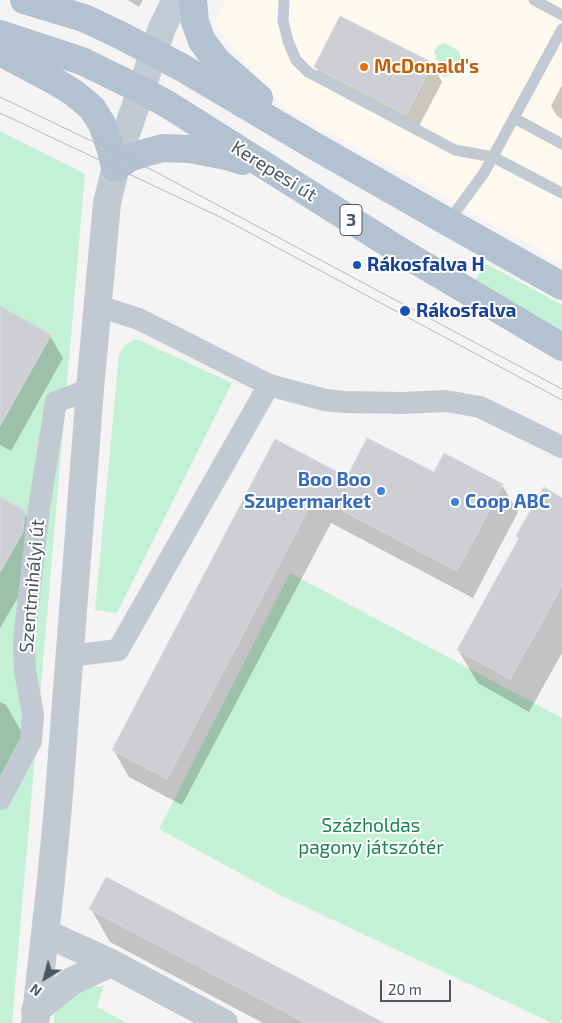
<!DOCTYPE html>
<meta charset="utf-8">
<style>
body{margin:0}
#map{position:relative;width:562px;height:1023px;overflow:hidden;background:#f5f3f3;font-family:"Exo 2",sans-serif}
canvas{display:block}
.north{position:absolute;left:20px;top:953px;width:50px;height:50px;-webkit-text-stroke:4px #fff;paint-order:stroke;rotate:217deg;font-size:14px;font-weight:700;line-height:20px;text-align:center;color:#4a5661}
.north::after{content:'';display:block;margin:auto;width:18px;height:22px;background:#4a5661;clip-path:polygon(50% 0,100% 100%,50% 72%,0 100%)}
.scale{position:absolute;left:380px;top:980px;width:71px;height:22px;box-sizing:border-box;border:2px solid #4a5661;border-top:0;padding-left:6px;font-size:15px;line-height:18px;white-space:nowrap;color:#4a5661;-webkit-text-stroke:4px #fff;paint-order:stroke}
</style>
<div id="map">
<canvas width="562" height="1023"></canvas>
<div class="north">N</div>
<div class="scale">20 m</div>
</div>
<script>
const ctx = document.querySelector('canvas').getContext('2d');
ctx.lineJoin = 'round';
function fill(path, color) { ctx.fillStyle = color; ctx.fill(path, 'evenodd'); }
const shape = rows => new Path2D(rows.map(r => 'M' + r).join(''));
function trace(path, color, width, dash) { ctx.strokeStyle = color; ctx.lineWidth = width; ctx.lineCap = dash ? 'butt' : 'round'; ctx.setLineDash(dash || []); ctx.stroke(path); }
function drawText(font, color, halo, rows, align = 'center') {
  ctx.font = font + ' "Exo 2",sans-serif'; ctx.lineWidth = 4; ctx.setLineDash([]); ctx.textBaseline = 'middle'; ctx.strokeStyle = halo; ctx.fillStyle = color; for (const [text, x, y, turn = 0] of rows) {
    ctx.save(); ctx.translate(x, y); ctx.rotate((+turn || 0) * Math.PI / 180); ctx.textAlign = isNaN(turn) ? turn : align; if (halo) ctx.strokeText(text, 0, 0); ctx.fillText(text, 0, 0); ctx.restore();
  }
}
fill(shape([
 [226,0,562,0,562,262,284,107,213,24]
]), '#fdf9ef');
fill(shape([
 [445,43,459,51,465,71,443,77,434,52,438,45],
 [0,131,85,174,12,1023,0,1023],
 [485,263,562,305,562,330,475,281],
 [134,340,139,340,232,383,117,613,95,610,119,355,125,345],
 [290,573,562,718,562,1019,560,1023,552,1023,278,894,159,829],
 [104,986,97,1007,127,1023,54,1023,54,1015,73,989]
]), '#c3f1d5');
fill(shape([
 [128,0,143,0,139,7],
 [432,64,442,82,416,132,326,85,316,67],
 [562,85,562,119,557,116,551,106],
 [0,317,50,336,63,358,11,451,0,445],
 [276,441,348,478,434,474,502,485,518,512,473,598,331,523,182,805,129,777,113,749],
 [0,498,24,512,41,541,39,561,0,628],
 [562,499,562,653,529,712,478,683,458,650,520,540,518,536],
 [0,702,6,705,25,738,0,785],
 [91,909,382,1023,263,1023,110,942]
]), '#0003');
const building = shape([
 [340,16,433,63,406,115,314,67,340,16],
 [0,306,51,335,0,426,0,306],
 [367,438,434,472,444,453,503,484,457,571,315,496,167,779,112,750,275,439,347,477,367,438],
 [544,487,562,498,562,586,510,679,457,650,519,538,516,536,544,487],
 [0,497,25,511,23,532,0,572,0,497],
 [106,877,384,1023,306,1023,89,909,106,877]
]);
fill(building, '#cdcfd5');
trace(building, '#d7d9de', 1);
trace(shape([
 [284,0,283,21,288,41,296,60,308,72,455,150,493,157,562,193],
 [534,0,562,15],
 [514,118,562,144],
 [448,222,484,173,562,29]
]), '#c1cad2', 11);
trace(shape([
 [98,306,139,319,269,385,325,400,344,402,403,403,446,401,480,407,562,447],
 [70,656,118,650,269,385],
 [0,799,31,741,33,714,25,671,24,641,39,508,56,402,90,389]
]), '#c1cad2', 22);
trace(shape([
 [45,933,111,963,224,1023],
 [35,1011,72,981,111,963],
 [35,1023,51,880,58,807,90,389,107,203,119,154,141,90]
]), '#c1cad2', 28);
trace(shape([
 [141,90,162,28,176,0]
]), '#c1cbd6', 28);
trace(shape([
 [24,0,84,18,120,35,181,67,311,144,448,222,562,286],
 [193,0,195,22,202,41,217,61,259,98],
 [0,34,82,61,141,90,167,104,405,254,562,347],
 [0,52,58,83,74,93,92,108,102,124,111,150,115,168,129,158,148,152,163,148,190,149,226,156,242,161]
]), '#b3c2d1', 28);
trace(shape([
 [0,97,152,170,562,389],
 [0,113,222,218,562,400]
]), '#b5b8bd', 1);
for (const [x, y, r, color] of [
 [364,67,5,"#e8710a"],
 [357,265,5,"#1a4fb4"],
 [405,311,6,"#1a4fb4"],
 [381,491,5,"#3f7fe0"],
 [455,502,5,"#3f7fe0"]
]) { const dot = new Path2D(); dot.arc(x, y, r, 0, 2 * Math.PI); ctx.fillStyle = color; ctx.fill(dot); trace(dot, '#fff', 2); }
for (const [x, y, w] of [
 [351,220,22]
]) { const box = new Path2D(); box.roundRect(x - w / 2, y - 15.5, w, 31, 4); ctx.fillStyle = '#fff'; ctx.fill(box); trace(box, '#4a5661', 1); }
drawText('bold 18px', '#4a5661', null, [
 ["3",351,220]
]);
drawText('bold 19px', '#c56008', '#fff', [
 ["McDonald's",374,67]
], 'left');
drawText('19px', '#4a5661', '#fff', [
 ["Kerepesi út",274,171,32],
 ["Szentmihályi út",32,586,-85]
]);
drawText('bold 19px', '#164399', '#fff', [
 ["Rákosfalva H",367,265],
 ["Rákosfalva",416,311]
], 'left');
drawText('bold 19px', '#366cbe', '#fff', [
 ["Boo Boo",371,480],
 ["Szupermarket",371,502],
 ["Coop ABC",465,502,"left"]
], 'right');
drawText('19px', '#17864f', '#fff', [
 ["Százholdas",371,826],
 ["pagony játszótér",371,848]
]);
</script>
